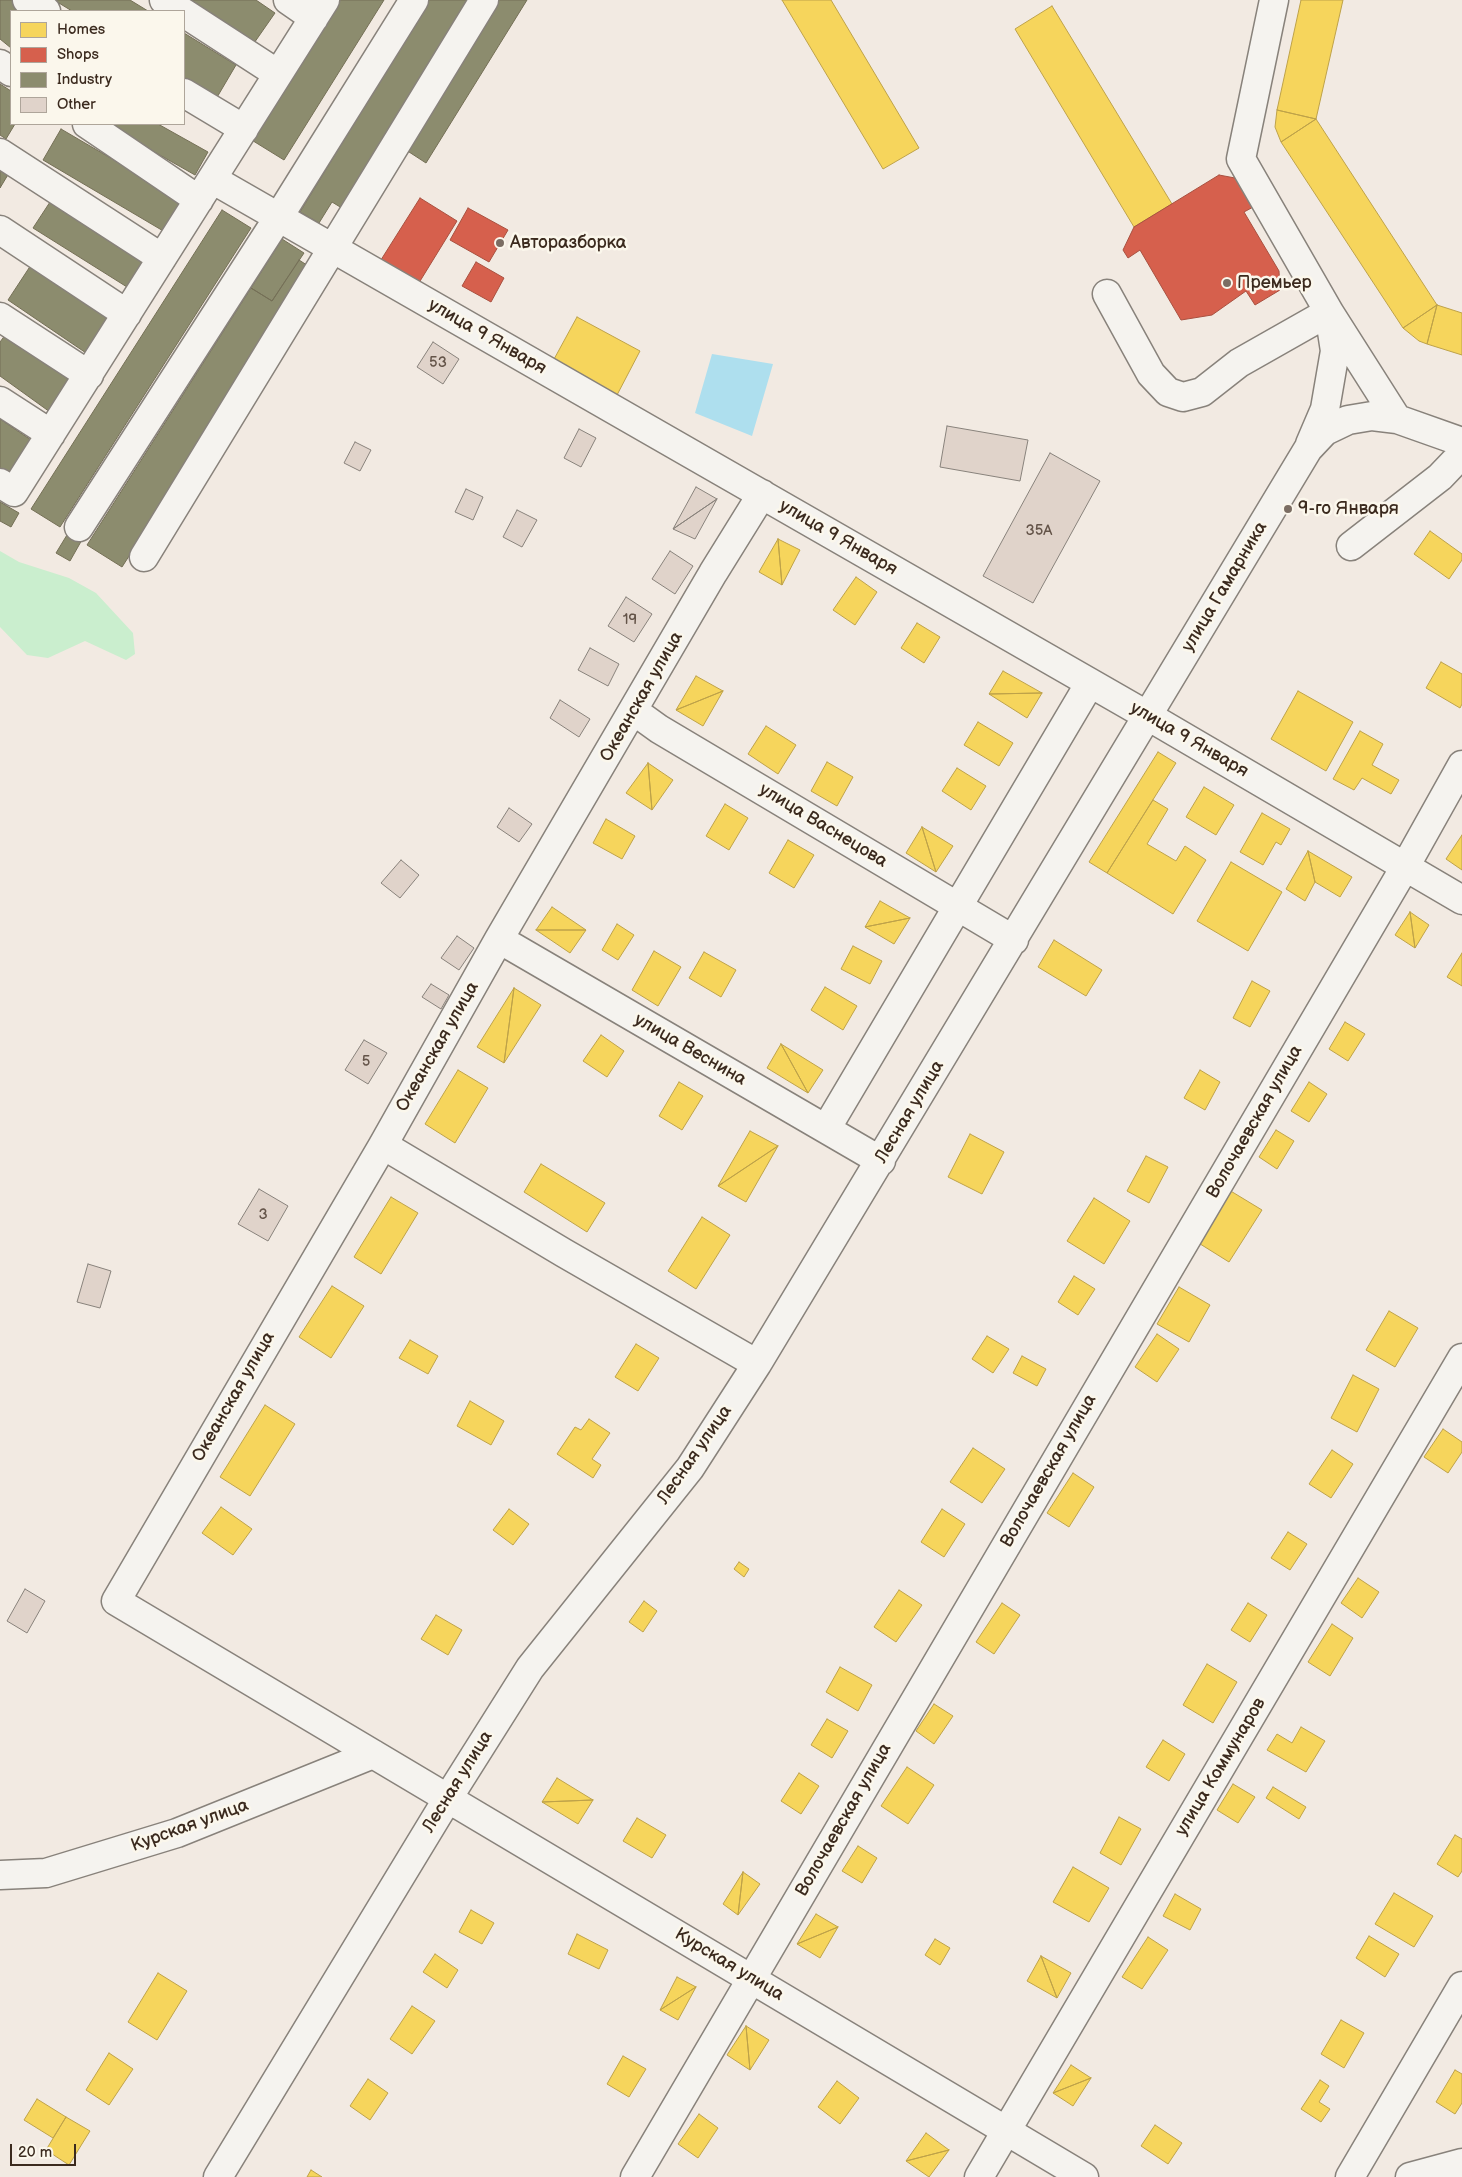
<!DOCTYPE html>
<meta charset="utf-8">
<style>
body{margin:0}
#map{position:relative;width:1462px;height:2177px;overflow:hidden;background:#f2eae2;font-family:"Balsamiq Sans",sans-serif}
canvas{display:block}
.legend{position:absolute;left:10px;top:10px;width:175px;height:115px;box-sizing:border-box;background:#fbf7ec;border:1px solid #aea59a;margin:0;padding:6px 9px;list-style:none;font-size:15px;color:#3b2a1e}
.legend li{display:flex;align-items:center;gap:10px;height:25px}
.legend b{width:25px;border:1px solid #aea59a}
.scale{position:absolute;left:10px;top:2144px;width:66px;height:22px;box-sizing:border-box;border:2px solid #3b2a1e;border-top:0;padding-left:6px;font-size:15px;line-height:18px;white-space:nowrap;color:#3b2a1e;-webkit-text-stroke:4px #fbf7ec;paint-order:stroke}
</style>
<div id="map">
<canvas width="1462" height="2177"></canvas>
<ul class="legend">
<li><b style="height:14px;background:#f6d55c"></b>Homes</li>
<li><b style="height:14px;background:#d6604d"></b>Shops</li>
<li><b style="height:14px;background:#8c8c6e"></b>Industry</li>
<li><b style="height:14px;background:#e0d3ca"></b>Other</li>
</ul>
<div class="scale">20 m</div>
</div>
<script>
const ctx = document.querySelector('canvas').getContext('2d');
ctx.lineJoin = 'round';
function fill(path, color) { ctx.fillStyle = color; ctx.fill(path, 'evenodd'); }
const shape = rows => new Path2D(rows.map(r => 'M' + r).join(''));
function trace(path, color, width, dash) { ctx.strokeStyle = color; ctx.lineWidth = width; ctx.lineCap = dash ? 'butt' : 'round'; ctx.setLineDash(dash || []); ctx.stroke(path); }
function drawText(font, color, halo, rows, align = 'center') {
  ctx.font = font + ' "Balsamiq Sans",sans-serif'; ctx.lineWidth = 5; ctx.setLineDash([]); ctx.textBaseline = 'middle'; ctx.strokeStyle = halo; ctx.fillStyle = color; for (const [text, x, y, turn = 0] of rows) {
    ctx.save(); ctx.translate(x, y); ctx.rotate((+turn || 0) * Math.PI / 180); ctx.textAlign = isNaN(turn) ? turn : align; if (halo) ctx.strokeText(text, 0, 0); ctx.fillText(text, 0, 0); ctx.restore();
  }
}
fill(shape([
 [0,551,19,562,69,578,96,593,133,633,135,654,126,660,85,641,48,658,27,655,0,627]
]), '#caeece');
fill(shape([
 [712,354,773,364,752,436,695,413]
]), '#aedfee');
const homes = shape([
 [782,0,831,0,919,148,883,169,782,0],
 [1301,0,1343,0,1316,119,1277,110,1301,0],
 [1052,6,1172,204,1134,227,1015,29,1052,6],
 [1277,110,1316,119,1281,142,1275,127,1277,110],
 [1316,119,1437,305,1403,328,1281,142,1316,119],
 [1437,305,1462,313,1462,355,1427,344,1437,305],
 [1437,305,1427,344,1419,341,1403,328,1437,305],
 [577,317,640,351,617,395,553,361,577,317],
 [1430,531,1462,554,1462,560,1449,579,1414,554,1430,531],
 [778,539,800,550,782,585,778,539],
 [778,539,782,585,759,572,778,539],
 [856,577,877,592,855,625,833,610,856,577],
 [917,623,940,637,924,663,901,648,917,623],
 [1441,662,1462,674,1462,704,1460,708,1426,688,1441,662],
 [1003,671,1042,693,989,694,1003,671],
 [696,676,723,691,676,710,696,676],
 [723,691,703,726,676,710,723,691],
 [1298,691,1353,722,1326,771,1271,739,1298,691],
 [1042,693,1027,718,989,694,1042,693],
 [978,722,1013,743,999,766,964,745,978,722],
 [766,726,796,745,778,774,748,754,766,726],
 [1360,731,1383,744,1372,765,1399,780,1391,794,1362,778,1354,790,1333,779,1360,731],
 [1158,752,1176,763,1107,873,1089,862,1158,752],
 [827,762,853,777,837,806,811,791,827,762],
 [648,763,673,780,652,810,648,763],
 [648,763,652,810,626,793,648,763],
 [957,768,986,786,971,810,942,791,957,768],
 [1204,787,1234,805,1216,835,1186,817,1204,787],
 [1153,800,1168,809,1147,844,1176,861,1185,846,1206,860,1173,914,1107,873,1153,800],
 [725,804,748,818,729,850,706,836,725,804],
 [1262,813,1290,829,1281,845,1276,842,1263,865,1240,852,1262,813],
 [606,819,635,836,622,859,593,843,606,819],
 [922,827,953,846,936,872,922,827],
 [922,827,936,872,906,853,922,827],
 [1462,835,1462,870,1446,859,1462,835],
 [788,840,814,855,794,888,769,873,788,840],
 [1308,851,1352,877,1340,897,1315,882,1308,851],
 [1308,851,1315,882,1305,901,1286,889,1308,851],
 [1231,862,1282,892,1248,951,1197,921,1231,862],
 [880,901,910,918,865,927,880,901],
 [552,907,586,930,536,930,552,907],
 [1410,912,1415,948,1395,935,1410,912],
 [1410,912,1429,925,1415,948,1410,912],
 [910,918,894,944,865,927,910,918],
 [617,924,634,935,618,960,602,950,617,924],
 [536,930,586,930,570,953,536,930],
 [1054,940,1102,970,1086,996,1038,967,1054,940],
 [853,946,882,961,870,984,841,969,853,946],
 [654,951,681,967,658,1006,632,990,654,951],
 [704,952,736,970,721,997,689,978,704,952],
 [1462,953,1462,986,1447,977,1462,953],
 [1252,981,1270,991,1250,1027,1233,1018,1252,981],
 [825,987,857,1006,843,1030,811,1010,825,987],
 [514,988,541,1005,504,1063,514,988],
 [514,988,504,1063,477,1047,514,988],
 [1345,1022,1365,1034,1348,1061,1329,1049,1345,1022],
 [601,1035,624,1051,607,1077,583,1061,601,1035],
 [781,1044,808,1093,767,1068,781,1044],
 [781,1044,823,1070,808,1093,781,1044],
 [458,1070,488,1088,455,1143,425,1124,458,1070],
 [1200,1070,1220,1082,1205,1110,1184,1098,1200,1070],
 [679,1082,703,1096,682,1130,659,1116,679,1082],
 [1309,1082,1327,1094,1309,1122,1291,1111,1309,1082],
 [1276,1130,1294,1141,1277,1169,1259,1157,1276,1130],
 [750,1131,778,1146,718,1186,750,1131],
 [970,1134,1004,1152,982,1194,948,1177,970,1134],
 [778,1146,746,1202,718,1186,778,1146],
 [1146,1156,1168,1167,1149,1203,1127,1191,1146,1156],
 [541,1164,605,1203,587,1232,524,1192,541,1164],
 [1229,1190,1262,1210,1229,1262,1197,1242,1229,1190],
 [391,1197,418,1213,381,1274,354,1257,391,1197],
 [1094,1198,1130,1221,1104,1264,1067,1241,1094,1198],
 [702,1217,730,1235,696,1289,668,1271,702,1217],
 [1074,1276,1095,1289,1078,1315,1058,1302,1074,1276],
 [332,1286,364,1306,331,1358,299,1337,332,1286],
 [1179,1287,1210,1305,1189,1342,1157,1324,1179,1287],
 [1389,1311,1418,1328,1395,1367,1366,1350,1389,1311],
 [1157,1334,1179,1349,1157,1382,1135,1367,1157,1334],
 [987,1336,1009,1349,993,1373,972,1359,987,1336],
 [410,1340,438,1356,428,1374,399,1358,410,1340],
 [636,1344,659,1358,638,1391,615,1377,636,1344],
 [1022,1356,1046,1369,1037,1386,1013,1373,1022,1356],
 [1353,1375,1379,1389,1357,1432,1331,1418,1353,1375],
 [470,1401,504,1421,491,1445,457,1426,470,1401],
 [265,1405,295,1424,250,1496,220,1477,265,1405],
 [589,1419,610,1433,592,1459,601,1465,593,1478,557,1454,575,1427,581,1430,589,1419],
 [1443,1429,1462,1442,1462,1452,1448,1473,1424,1457,1443,1429],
 [973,1448,1005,1469,982,1503,950,1482,973,1448],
 [1332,1450,1353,1464,1331,1498,1309,1484,1332,1450],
 [1073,1473,1094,1487,1069,1527,1047,1513,1073,1473],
 [221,1507,252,1529,233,1555,202,1533,221,1507],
 [509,1509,529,1524,513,1545,493,1530,509,1509],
 [942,1509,965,1524,944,1557,921,1542,942,1509],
 [1288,1532,1307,1544,1290,1570,1271,1558,1288,1532],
 [739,1562,749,1569,744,1577,734,1569,739,1562],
 [1358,1578,1379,1592,1362,1618,1341,1603,1358,1578],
 [899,1590,922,1605,896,1642,874,1627,899,1590],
 [644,1601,657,1611,643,1632,629,1622,644,1601],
 [1002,1603,1020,1615,994,1654,976,1642,1002,1603],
 [1248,1603,1267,1615,1250,1642,1231,1630,1248,1603],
 [436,1615,462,1630,448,1655,421,1639,436,1615],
 [1332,1624,1353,1638,1330,1676,1308,1662,1332,1624],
 [1207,1664,1237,1682,1213,1723,1183,1705,1207,1664],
 [840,1667,872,1685,858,1711,826,1692,840,1667],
 [934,1704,953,1716,934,1744,916,1731,934,1704],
 [827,1719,848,1731,832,1758,811,1745,827,1719],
 [1301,1727,1325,1741,1306,1772,1267,1750,1277,1734,1292,1743,1301,1727],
 [1163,1740,1185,1754,1169,1781,1146,1767,1163,1740],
 [907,1767,934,1785,908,1824,881,1806,907,1767],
 [799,1773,819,1786,801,1814,781,1801,799,1773],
 [557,1778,593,1800,542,1802,557,1778],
 [1233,1784,1255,1797,1238,1823,1217,1810,1233,1784],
 [1273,1787,1306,1807,1299,1819,1266,1798,1273,1787],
 [593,1800,578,1824,542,1802,593,1800],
 [1119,1817,1141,1829,1121,1865,1100,1853,1119,1817],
 [637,1818,666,1835,652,1858,623,1841,637,1818],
 [1455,1835,1462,1839,1462,1871,1458,1877,1437,1864,1455,1835],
 [858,1846,877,1858,862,1883,842,1871,858,1846],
 [1073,1867,1109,1888,1089,1922,1053,1902,1073,1867],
 [743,1872,760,1884,738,1915,743,1872],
 [743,1872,738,1915,723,1904,743,1872],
 [1394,1893,1433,1916,1414,1947,1375,1924,1394,1893],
 [1175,1894,1201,1909,1190,1930,1163,1916,1175,1894],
 [471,1910,494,1923,482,1944,459,1932,471,1910],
 [816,1914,838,1927,797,1944,816,1914],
 [838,1927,820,1958,797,1944,838,1927],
 [577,1934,608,1950,599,1969,568,1954,577,1934],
 [1369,1936,1399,1954,1385,1977,1356,1958,1369,1936],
 [1148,1937,1168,1950,1142,1989,1122,1977,1148,1937],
 [935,1939,950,1948,940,1965,925,1955,935,1939],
 [435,1954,458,1970,447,1988,423,1972,435,1954],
 [1041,1956,1071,1973,1057,1998,1041,1956],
 [1041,1956,1057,1998,1027,1981,1041,1956],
 [158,1973,187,1991,157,2040,128,2022,158,1973],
 [677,1977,696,1987,660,2010,677,1977],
 [696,1987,678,2020,660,2010,696,1987],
 [412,2006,435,2021,412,2054,390,2039,412,2006],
 [1341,2020,1364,2033,1344,2068,1321,2054,1341,2020],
 [746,2026,750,2070,727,2055,746,2026],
 [746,2026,769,2040,750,2070,746,2026],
 [109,2053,133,2069,109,2105,86,2090,109,2053],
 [623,2056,646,2069,629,2097,607,2084,623,2056],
 [1071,2065,1091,2078,1053,2093,1071,2065],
 [1455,2070,1462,2074,1462,2103,1455,2114,1436,2102,1455,2070],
 [1091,2078,1073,2106,1053,2093,1091,2078],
 [368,2079,388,2093,370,2120,350,2106,368,2079],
 [1320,2080,1329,2086,1319,2102,1330,2109,1321,2122,1301,2109,1320,2080],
 [837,2081,859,2098,840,2124,818,2107,837,2081],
 [37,2099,66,2117,53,2138,24,2120,37,2099],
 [699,2114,718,2128,698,2158,678,2144,699,2114],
 [66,2117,90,2131,69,2165,46,2150,66,2117],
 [1155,2125,1182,2143,1168,2164,1141,2146,1155,2125],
 [926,2133,949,2150,906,2161,926,2133],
 [949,2150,929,2177,906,2161,949,2150],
 [311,2170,322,2177,307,2177,311,2170]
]);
fill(homes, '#f6d55c');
trace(homes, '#bea249', 1);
const shops = shape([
 [1219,175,1235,178,1255,206,1244,212,1279,271,1280,290,1255,305,1246,291,1212,315,1181,320,1140,250,1128,258,1123,250,1134,227,1219,175],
 [420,198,457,221,417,286,379,263,420,198],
 [468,208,508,230,489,262,450,240,468,208],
 [476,262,504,278,491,302,462,286,476,262]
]);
fill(shops, '#d6604d');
trace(shops, '#a8503f', 1);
const industry = shape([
 [0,0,15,0,29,11,11,11,11,48,0,39,0,0],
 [54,0,130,0,148,11,72,11,54,0],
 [185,0,256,0,275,13,252,46,185,0],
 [336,0,384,0,284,160,250,139,336,0],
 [429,0,479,0,350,213,332,202,319,223,300,212,429,0],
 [498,0,527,0,426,163,406,150,498,0],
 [184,33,236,65,216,99,184,80,184,33],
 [0,84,11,91,11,124,15,124,6,139,0,135,0,84],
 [105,124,158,124,208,152,195,175,105,124],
 [61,129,184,201,165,232,43,160,61,129],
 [0,161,12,168,0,188,0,161],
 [52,199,146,257,127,287,33,228,52,199],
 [222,210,251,228,60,527,31,509,222,210],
 [282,239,304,253,272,301,251,288,282,239],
 [299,260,313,269,122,567,87,545,251,288,272,301,299,260],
 [31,265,113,321,89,355,8,300,31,265],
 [6,334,72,382,50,412,0,376,0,342,6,334],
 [0,419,37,444,14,478,0,469,0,419],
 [0,502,19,513,11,527,0,521,0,502],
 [70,530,83,538,70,561,56,553,70,530]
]);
fill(industry, '#8c8c6e');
trace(industry, '#746f56', 1);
const building = shape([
 [433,342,459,359,443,384,417,367,433,342],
 [947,426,1028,440,1020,481,940,467,947,426],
 [579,429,596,438,581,467,564,458,579,429],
 [355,442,371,450,360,471,344,463,355,442],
 [1050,453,1100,481,1033,603,983,576,1050,453],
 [696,487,717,499,673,529,696,487],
 [466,489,483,497,473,520,455,512,466,489],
 [717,499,695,539,673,529,717,499],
 [517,510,537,520,522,547,503,537,517,510],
 [670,551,693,566,675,594,652,579,670,551],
 [626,597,652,614,634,642,608,626,626,597],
 [590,648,619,664,608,686,578,670,590,648],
 [560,700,590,719,579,737,550,718,560,700],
 [509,808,532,824,519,842,497,827,509,808],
 [401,860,419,875,400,898,381,883,401,860],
 [457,936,474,948,459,970,441,958,457,936],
 [431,984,449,995,441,1009,422,997,431,984],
 [364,1040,387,1053,368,1084,345,1070,364,1040],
 [259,1189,288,1206,268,1241,238,1224,259,1189],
 [88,1264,111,1271,100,1308,77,1302,88,1264],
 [25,1589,45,1601,27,1633,7,1621,25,1589]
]);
fill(building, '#e0d3ca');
trace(building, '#88827b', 1);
const minor = shape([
 [27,0,46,11],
 [164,0,181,11],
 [288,0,314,18],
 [1274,0,1241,159,1329,312,1397,419],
 [184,13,278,74],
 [0,64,11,72],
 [184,93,244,129],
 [87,124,199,200],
 [0,153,162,258],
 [212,179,1148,716,1462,900],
 [0,230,127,314],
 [1107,294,1151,374,1168,392,1183,397,1202,392,1239,363,1329,312,1335,351,1325,409,1310,444],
 [0,317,89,375],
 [0,401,51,434],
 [0,483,14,492,325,0],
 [762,494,713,573,499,939,383,1145,116,1601,1084,2177],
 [79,527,278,218,414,0],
 [1351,546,1440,477,1462,454],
 [144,557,484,0],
 [634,711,659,729,1014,940],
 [499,939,881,1161],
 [826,1129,1090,683],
 [383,1145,564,1253,757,1364],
 [0,1875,46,1873,177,1833,373,1754],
 [218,2177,448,1798,530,1668,690,1468,757,1364,1308,449,1325,431,1348,420,1372,416,1397,419,1462,442],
 [635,2177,1405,867,1462,765],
 [979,2177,1462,1358],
 [1350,2177,1462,1986],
 [1410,2177,1462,2163]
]);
trace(minor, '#88827b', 31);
trace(minor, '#f5f3ef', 28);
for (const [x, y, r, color] of [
 [500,243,5,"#7b6d63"],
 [1227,283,5,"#7b6d63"],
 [1288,509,5,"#7b6d63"]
]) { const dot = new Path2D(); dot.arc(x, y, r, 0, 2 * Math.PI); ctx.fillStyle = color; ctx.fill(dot); trace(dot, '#fbf7ec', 2); }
drawText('15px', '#645449', null, [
 ["53",438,363],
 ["35А",1039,531],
 ["19",630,620],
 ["5",366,1062],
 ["3",263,1215]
]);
drawText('18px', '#3b2a1e', '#fbf7ec', [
 ["Авторазборка",510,243],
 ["Премьер",1237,283],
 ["9-го Января",1298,509]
], 'left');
drawText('18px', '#3b2a1e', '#fbf7ec', [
 ["улица 9 Января",487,337,30],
 ["улица 9 Января",838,538,30],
 ["улица Гамарника",1225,587,-59],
 ["Океанская улица",642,697,-60],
 ["улица 9 Января",1189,740,30],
 ["улица Васнецова",823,826,31],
 ["Океанская улица",438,1047,-60],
 ["улица Веснина",690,1050,30],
 ["Лесная улица",910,1112,-59],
 ["Волочаевская улица",1255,1122,-60],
 ["Океанская улица",234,1397,-60],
 ["Лесная улица",695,1455,-55],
 ["Волочаевская улица",1049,1471,-60],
 ["улица Коммунаров",1221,1767,-59],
 ["Лесная улица",458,1782,-58],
 ["Волочаевская улица",844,1820,-60],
 ["Курская улица",190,1826,-20],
 ["Курская улица",729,1965,31]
]);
</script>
